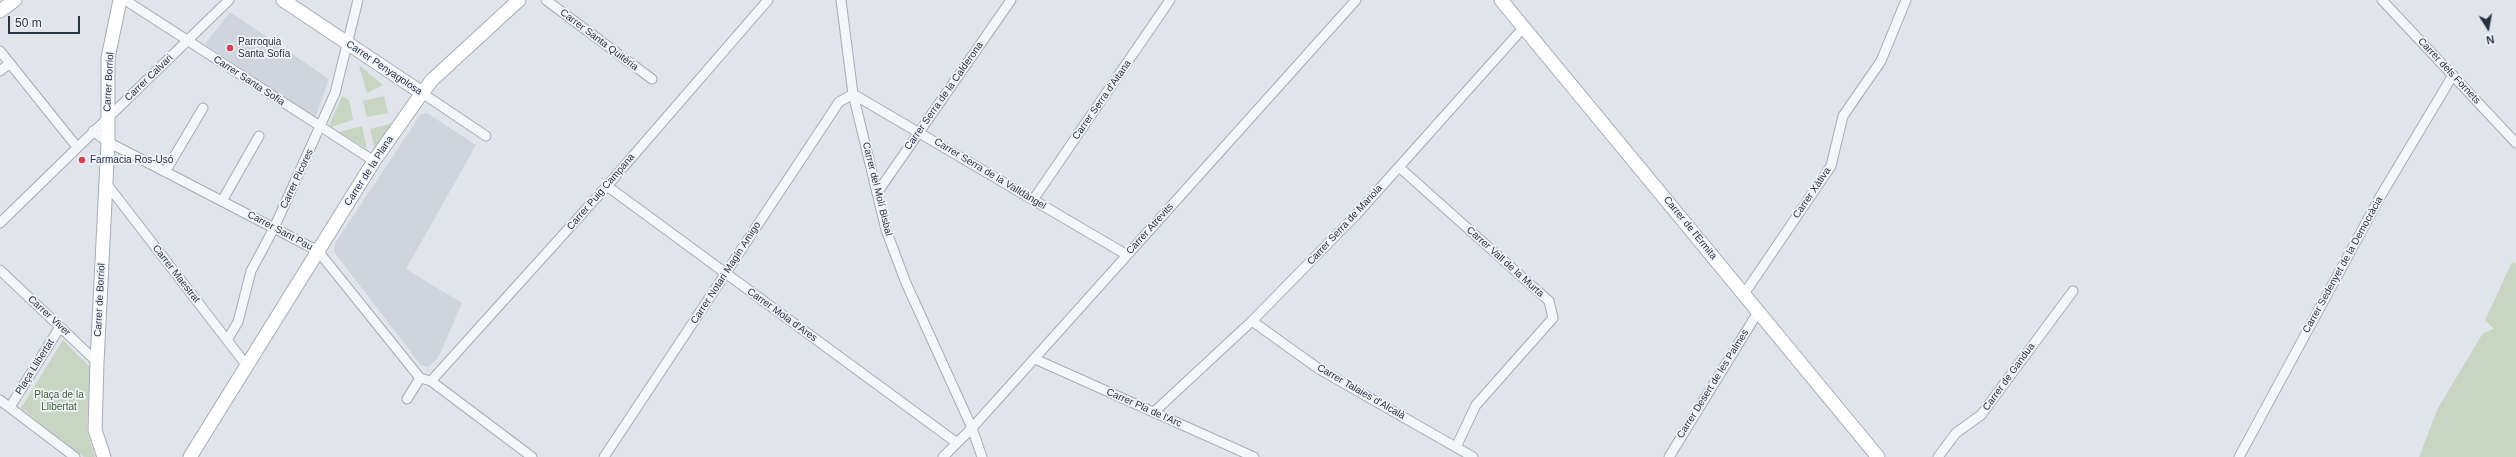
<!DOCTYPE html>
<meta charset="utf-8">
<style>
body{margin:0}
#map{position:relative;width:2516px;height:457px;overflow:hidden;background:#e1e5eb;font-family:Arial,sans-serif}
canvas{display:block}
.north{position:absolute;left:2468px;top:8px;width:40px;height:40px;-webkit-text-stroke:3px #f1f4f8;paint-order:stroke;rotate:169deg;font-size:11px;font-weight:700;line-height:16px;text-align:center;color:#283243}
.north::after{content:'';display:block;margin:auto;width:14px;height:18px;background:#283243;clip-path:polygon(50% 0,100% 100%,50% 72%,0 100%)}
.scale{position:absolute;left:8px;top:16px;width:72px;height:18px;box-sizing:border-box;border:2px solid #283243;border-top:0;padding-left:5px;font-size:12px;line-height:14px;white-space:nowrap;color:#283243;-webkit-text-stroke:3px #f1f4f8;paint-order:stroke}
</style>
<div id="map">
<canvas width="2516" height="457"></canvas>
<div class="north">N</div>
<div class="scale">50 m</div>
</div>
<script>
const ctx = document.querySelector('canvas').getContext('2d');
ctx.lineJoin = 'round';
function fill(path, color) { ctx.fillStyle = color; ctx.fill(path, 'evenodd'); }
const shape = rows => new Path2D(rows.map(r => 'M' + r).join(''));
function trace(path, color, width, dash) { ctx.strokeStyle = color; ctx.lineWidth = width; ctx.lineCap = dash ? 'butt' : 'round'; ctx.setLineDash(dash || []); ctx.stroke(path); }
function drawText(font, color, halo, rows, align = 'center') {
  ctx.font = font + ' Arial,sans-serif'; ctx.lineWidth = 3.5; ctx.setLineDash([]); ctx.textBaseline = 'middle'; ctx.strokeStyle = halo; ctx.fillStyle = color; for (const [text, x, y, turn = 0] of rows) {
    ctx.save(); ctx.translate(x, y); ctx.rotate((+turn || 0) * Math.PI / 180); ctx.textAlign = isNaN(turn) ? turn : align; if (halo) ctx.strokeText(text, 0, 0); ctx.fillText(text, 0, 0); ctx.restore();
  }
}
fill(shape([
 [230,12,329,79,315,118,205,44],
 [427,113,476,145,406,269,462,303,438,358,428,367,421,365,334,252,335,243,421,114]
]), '#cfd4dd');
fill(shape([
 [359,65,383,85,367,93],
 [342,96,349,100,353,120,331,127,330,123],
 [384,96,388,113,367,117,363,101],
 [397,122,375,150,370,129],
 [362,126,367,149,339,132],
 [2512,262,2516,264,2516,457,2419,457,2438,408,2483,333,2494,329,2485,320],
 [63,340,90,367,87,431,95,457,84,457,21,408]
]), '#c7d5c2');
const street = shape([
 [125,0,374,161],
 [546,0,652,79],
 [841,0,853,94,886,230,906,283,972,428,982,457],
 [2382,0,2516,143],
 [0,51,77,147],
 [0,71,10,63],
 [422,93,486,136],
 [93,131,108,142,318,251,420,378,431,381,532,457],
 [1399,167,1549,301,1553,318,1476,405,1456,447],
 [165,172,203,108],
 [106,183,247,366],
 [607,186,957,443],
 [877,193,1011,0],
 [1033,200,1170,0],
 [222,201,259,136],
 [0,223,229,0],
 [0,270,97,362],
 [1744,294,1831,166,1843,116,1881,61,1906,0],
 [1252,321,1319,369,1473,457],
 [227,340,238,322,251,271,274,228,335,93,358,0],
 [1035,359,1254,457],
 [431,381,607,186,768,0],
 [407,399,420,378],
 [0,400,75,457],
 [10,407,60,327],
 [1154,412,1252,321,1356,215,1524,27],
 [604,457,839,102,853,94,1127,255],
 [943,457,972,428,1356,0],
 [1669,457,1758,312],
 [1938,457,1956,433,1981,415,2073,291],
 [2239,457,2380,197,2453,75]
]);
const secondary = shape([
 [283,0,422,93],
 [1501,0,1878,457],
 [0,11,15,0],
 [104,457,95,430,97,362,108,142,108,58,120,0],
 [190,457,374,161,422,93,432,80,519,0]
]);
trace(street, '#a6acb5', 11);
trace(secondary, '#a6acb5', 15);
trace(street, '#f4f6f9', 9);
trace(secondary, '#fff', 13);
for (const [x, y, r, color] of [
 [230,48,4,"#d64055"],
 [82,160,4,"#d64055"]
]) { const dot = new Path2D(); dot.arc(x, y, r, 0, 2 * Math.PI); ctx.fillStyle = color; ctx.fill(dot); trace(dot, '#f1f4f8', 1.5); }
drawText('10px', '#283243', '#f1f4f8', [
 ["Carrer Santa Quitèria",599,40,37],
 ["Carrer Penyagolosa",384,68,34],
 ["Carrer dels Fornets",2449,71,47],
 ["Carrer Calvari",149,78,-44],
 ["Carrer Santa Sofia",249,81,33],
 ["Carrer Borriol",109,82,-87],
 ["Carrer Serra de la Calderona",944,96,-55],
 ["Carrer Serra d'Aitana",1102,100,-55],
 ["Carrer de la Plana",369,171,-57],
 ["Carrer Serra de la Valldàngel",990,174,31],
 ["Carrer Picores",297,179,-65],
 ["Carrer del Molí Bisbal",877,189,76],
 ["Carrer Puig Campana",601,192,-49],
 ["Carrer Xàtiva",1812,193,-56],
 ["Carrer Serra de Mariola",1345,225,-47],
 ["Carrer de l'Ermita",1690,228,51],
 ["Carrer Atrevits",1150,229,-48],
 ["Carrer Sant Pau",280,231,28],
 ["Carrer Vall de la Murta",1505,262,42],
 ["Carrer Sedenyet de la Democràcia",2343,265,-61],
 ["Carrer Notari Magín Amigo",726,273,-57],
 ["Carrer Maestrat",176,274,52],
 ["Carrer de Borriol",100,300,-87],
 ["Carrer Mola d'Ares",782,315,36],
 ["Carrer Viver",49,316,43],
 ["Plaça Llibertat",35,367,-58],
 ["Carrer de Gandua",2009,377,-54],
 ["Carrer Desert de les Palmes",1713,384,-58],
 ["Carrer Talaies d'Alcalà",1361,392,30],
 ["Carrer Pla de l'Arc",1144,408,24]
]);
drawText('10px', '#283243', '#f1f4f8', [
 ["Parroquia",238,42],
 ["Santa Sofía",238,54],
 ["Farmacia Ros-Usó",90,160]
], 'left');
drawText('10px', '#3d6035', '#f1f4f8', [
 ["Plaça de la",59,395],
 ["Llibertat",59,407]
]);
</script>
